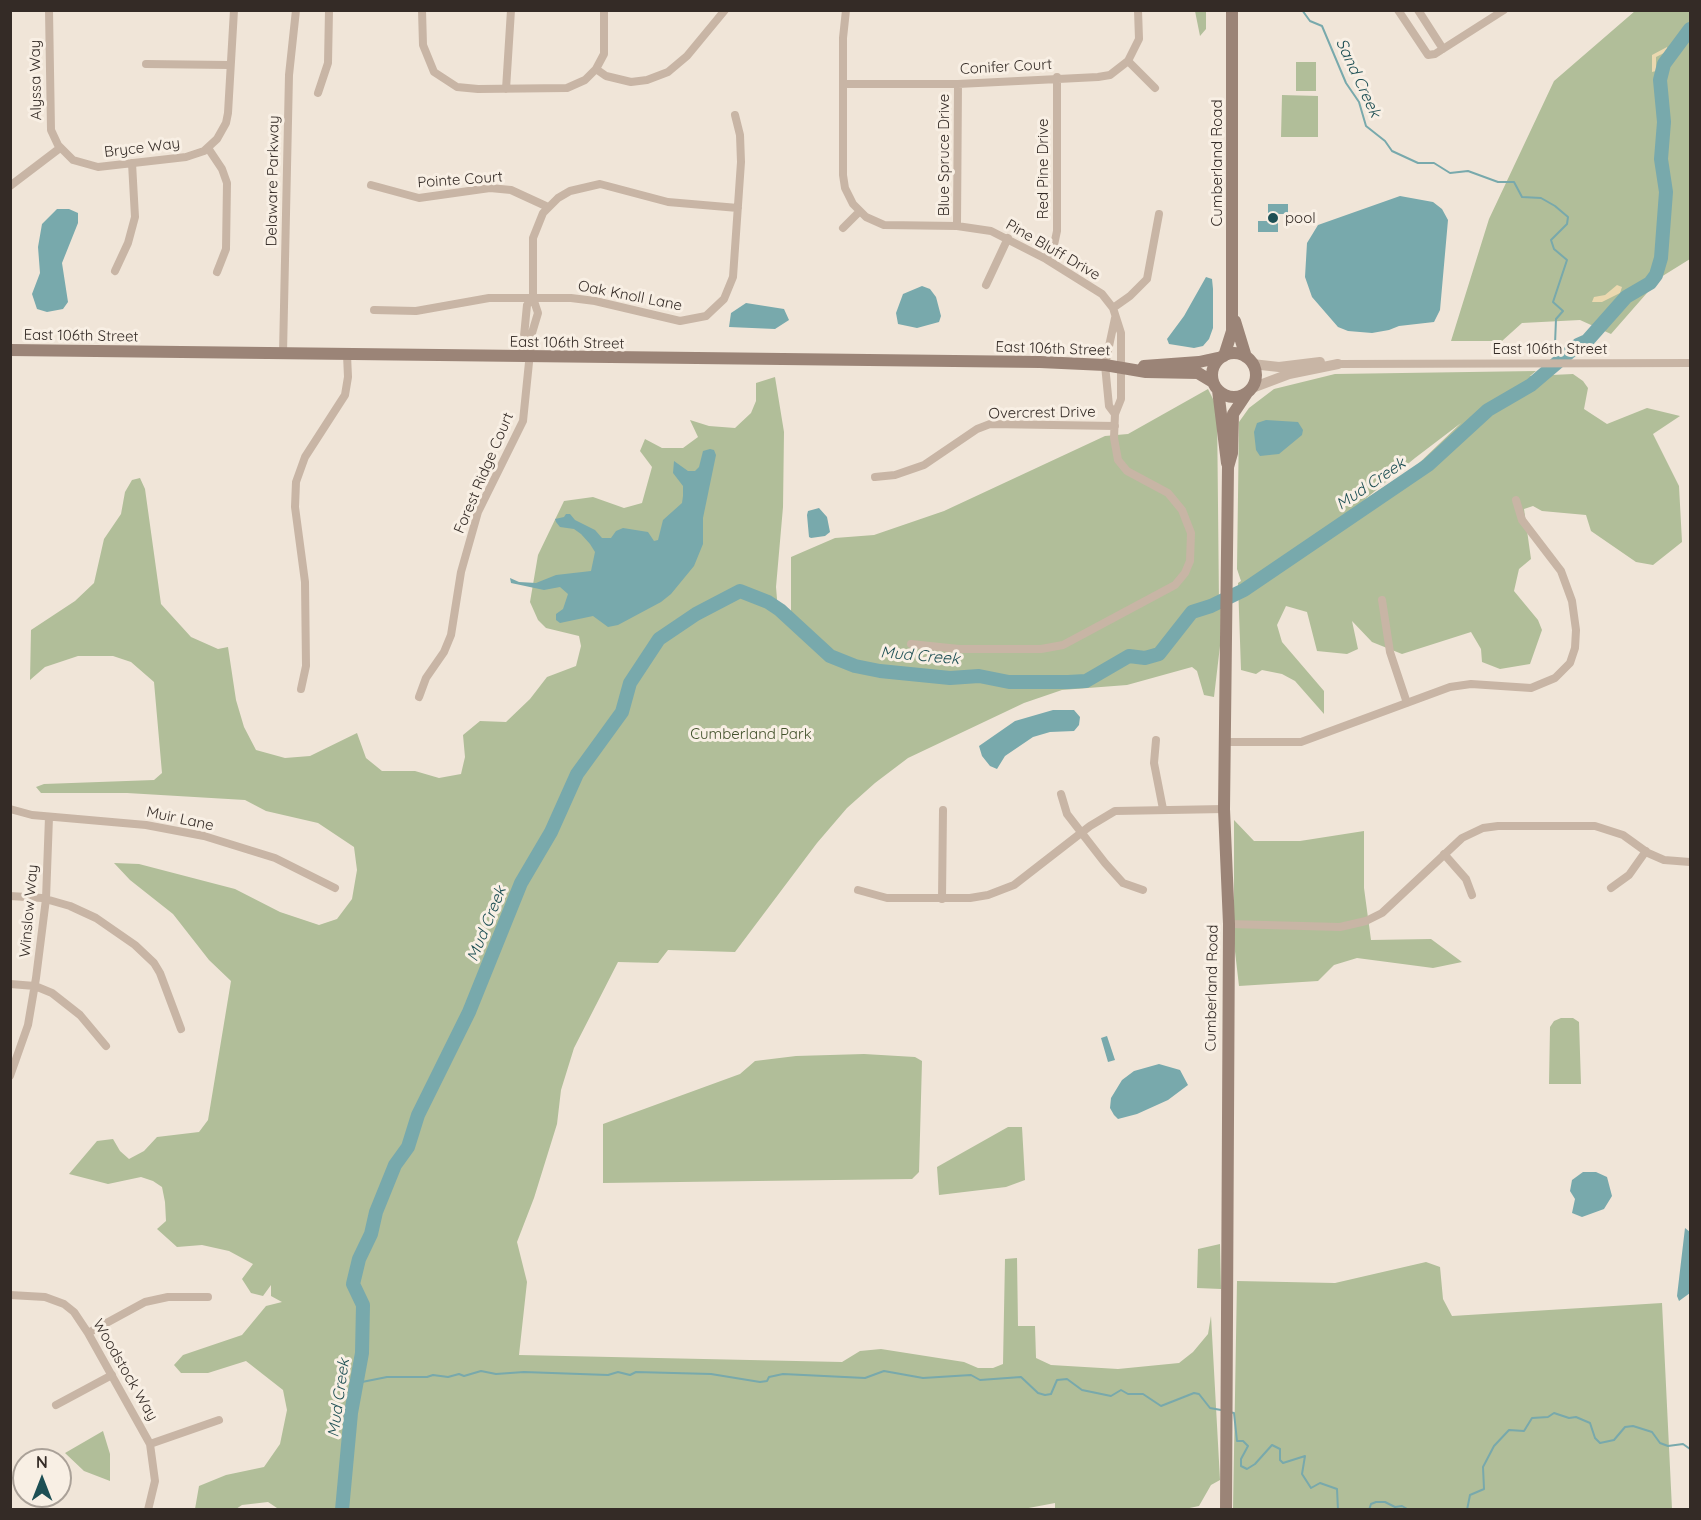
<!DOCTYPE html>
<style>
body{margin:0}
#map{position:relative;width:1701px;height:1520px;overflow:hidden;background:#f0e5d8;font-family:Quicksand,sans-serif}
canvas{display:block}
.frame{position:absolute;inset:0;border:12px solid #342b26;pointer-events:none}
.north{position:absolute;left:12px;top:1448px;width:60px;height:60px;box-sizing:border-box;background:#f8efe4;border:2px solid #aaa198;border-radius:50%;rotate:0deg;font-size:16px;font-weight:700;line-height:24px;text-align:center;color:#342b26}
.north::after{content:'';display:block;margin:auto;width:21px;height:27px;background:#1d4f54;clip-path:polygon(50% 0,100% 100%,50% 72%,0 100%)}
</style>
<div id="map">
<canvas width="1701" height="1520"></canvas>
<div class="frame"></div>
<div class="north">N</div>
</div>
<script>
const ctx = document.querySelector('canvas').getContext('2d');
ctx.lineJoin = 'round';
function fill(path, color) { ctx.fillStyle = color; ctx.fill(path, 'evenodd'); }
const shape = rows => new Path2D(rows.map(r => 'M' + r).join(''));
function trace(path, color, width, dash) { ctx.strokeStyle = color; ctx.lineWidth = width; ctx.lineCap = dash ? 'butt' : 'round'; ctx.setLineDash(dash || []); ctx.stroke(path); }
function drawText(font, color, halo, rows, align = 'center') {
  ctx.font = font + ' Quicksand,sans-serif'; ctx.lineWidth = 6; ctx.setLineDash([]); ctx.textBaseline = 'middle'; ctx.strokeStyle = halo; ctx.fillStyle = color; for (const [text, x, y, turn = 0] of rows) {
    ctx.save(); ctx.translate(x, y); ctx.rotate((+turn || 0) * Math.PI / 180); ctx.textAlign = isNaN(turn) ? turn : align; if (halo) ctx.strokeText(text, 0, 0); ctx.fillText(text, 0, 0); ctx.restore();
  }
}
fill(shape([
 [1195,11,1206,11,1206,29,1200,36],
 [1635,11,1690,11,1690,259,1661,277,1611,334,1580,320,1522,323,1502,341,1451,341,1489,219,1554,81],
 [1296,62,1316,62,1316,91,1296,91],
 [1282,95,1318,96,1318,137,1281,137],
 [1536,371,1530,376,1573,374,1583,381,1588,388,1584,409,1607,424,1647,408,1680,416,1653,434,1679,486,1682,542,1653,565,1636,562,1591,531,1586,515,1542,511,1533,506,1524,509,1531,559,1519,569,1514,591,1538,620,1542,630,1530,664,1500,669,1482,662,1481,649,1471,632,1402,654,1372,642,1352,621,1358,649,1347,654,1317,651,1307,612,1286,606,1277,625,1282,642,1324,691,1324,714,1295,681,1282,674,1262,670,1256,674,1241,670,1238,583,1241,581,1237,569,1239,422,1249,408,1274,389,1335,374],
 [1461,423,1416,466,1364,500,1415,458],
 [775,377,784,432,783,507,776,587,778,611,791,617,791,557,835,538,874,535,944,511,1105,436,1128,434,1208,389,1217,407,1219,604,1221,603,1220,646,1214,697,1204,695,1197,671,1192,667,1127,685,1062,690,1024,703,908,758,875,783,847,808,817,843,735,952,668,950,658,963,618,962,574,1048,561,1090,557,1124,534,1198,517,1242,527,1282,519,1355,842,1362,860,1351,881,1349,964,1362,978,1368,993,1368,1003,1364,1005,1259,1017,1258,1018,1326,1035,1326,1036,1358,1051,1365,1118,1369,1179,1363,1193,1352,1208,1334,1211,1316,1220,1480,1211,1485,1199,1506,1180,1510,1055,1509,1055,1503,1018,1510,280,1510,268,1502,242,1505,236,1509,195,1509,199,1486,226,1475,264,1467,280,1444,287,1410,283,1390,246,1361,208,1373,181,1373,174,1365,183,1355,242,1335,266,1306,282,1302,271,1296,271,1285,263,1296,251,1293,242,1279,253,1264,229,1251,202,1245,177,1247,157,1229,166,1221,165,1202,162,1187,153,1181,141,1177,108,1184,69,1174,97,1141,113,1139,120,1151,129,1159,144,1151,157,1137,199,1132,208,1120,231,981,209,960,173,914,130,880,114,863,139,864,235,889,280,912,319,925,337,919,352,899,357,870,354,847,318,823,266,811,245,800,127,793,41,793,36,787,44,784,154,780,162,773,154,682,131,662,113,656,78,656,45,667,30,680,31,630,75,601,94,583,104,539,121,514,125,492,132,480,140,478,145,489,161,604,191,637,218,649,228,647,236,700,244,727,256,750,285,758,310,756,357,733,366,758,382,771,415,771,439,778,461,774,465,757,463,735,480,721,506,722,530,699,547,677,576,666,581,646,579,636,546,628,538,620,530,602,538,555,564,501,593,497,624,508,642,503,652,467,640,451,645,439,662,448,683,448,698,437,690,420,709,426,735,428,751,413,756,401,756,383],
 [1234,820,1254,841,1300,841,1364,831,1364,888,1371,940,1431,939,1462,962,1433,968,1357,958,1334,965,1318,981,1239,986,1234,943],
 [1561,1018,1573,1018,1579,1022,1581,1084,1549,1084,1550,1027,1554,1021],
 [864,1054,915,1057,922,1061,919,1172,912,1179,603,1183,603,1124,740,1074,755,1061,796,1056],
 [1008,1127,1022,1127,1025,1180,1006,1187,939,1195,937,1167],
 [1220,1244,1221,1289,1197,1288,1198,1249],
 [1426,1262,1440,1267,1443,1299,1452,1316,1662,1303,1672,1509,1233,1509,1237,1281,1335,1283],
 [103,1431,110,1454,110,1481,84,1471,65,1453]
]), '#b1be99');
fill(shape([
 [1667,47,1668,51,1656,57,1656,71,1652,72,1652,55],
 [1617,285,1622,287,1620,293,1602,302,1592,302,1594,297,1605,295]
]), '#ebd8af');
fill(shape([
 [1400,196,1433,202,1442,209,1448,220,1440,310,1434,322,1399,326,1389,330,1372,333,1348,331,1338,327,1312,297,1305,277,1307,243,1318,225],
 [1268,204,1288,204,1288,214,1278,214,1278,232,1258,232,1258,221,1268,221],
 [57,209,69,209,78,213,78,223,62,263,68,302,63,309,47,312,37,309,32,294,40,273,38,247,42,224],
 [1206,277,1212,279,1213,289,1213,328,1209,339,1203,346,1194,348,1169,344,1167,339,1184,316],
 [922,286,930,289,936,297,941,316,939,322,917,328,898,324,896,313,903,294],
 [746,303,784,309,789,320,775,329,729,327,731,313],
 [1266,420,1298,422,1303,430,1302,435,1279,454,1260,456,1256,450,1254,432,1257,423],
 [710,449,714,450,716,455,703,518,703,544,694,566,671,594,661,602,618,625,608,627,593,616,560,623,556,620,556,614,563,609,568,594,560,587,544,590,511,583,510,578,519,582,536,583,556,575,591,571,595,552,590,544,581,534,574,529,560,527,556,522,555,519,564,517,566,514,570,514,575,520,595,530,602,538,611,538,616,531,623,528,648,532,654,541,658,540,663,520,682,503,683,496,683,486,673,473,674,461,688,471,695,471,699,467,703,451],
 [819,508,827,517,830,532,825,536,811,538,809,537,807,515,808,511],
 [1053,710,1074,710,1080,717,1079,725,1074,731,1050,732,1033,737,1005,756,997,769,990,766,982,756,979,746,1015,721],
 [1107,1036,1115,1060,1108,1062,1101,1038],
 [1159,1064,1180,1070,1188,1085,1168,1100,1137,1114,1118,1119,1114,1115,1110,1108,1111,1098,1122,1080,1134,1071],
 [1583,1172,1596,1172,1607,1177,1612,1196,1604,1209,1582,1217,1572,1213,1575,1199,1570,1191,1572,1180],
 [1685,1228,1690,1232,1690,1293,1679,1301,1677,1296]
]), '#78a9ac');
trace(shape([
 [1302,10,1310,21,1322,26,1346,83,1359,102,1366,126,1385,141,1392,151,1418,163,1434,163,1450,173,1468,171,1498,182,1514,182,1522,197,1541,198,1555,206,1568,217,1567,224,1551,240,1554,249,1567,260,1553,302,1563,311,1556,319,1555,344,1561,359],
 [357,1383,387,1377,427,1377,433,1375,448,1377,459,1374,464,1376,481,1371,496,1374,524,1372,608,1375,618,1372,630,1375,636,1372,711,1374,760,1382,767,1381,769,1377,783,1374,865,1378,884,1371,923,1378,971,1375,980,1380,1021,1377,1038,1393,1045,1395,1051,1394,1057,1380,1067,1379,1082,1390,1111,1396,1121,1390,1128,1394,1143,1394,1161,1406,1194,1393,1199,1394,1210,1408,1221,1410],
 [1229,1412,1234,1413,1237,1441,1243,1441,1248,1446,1241,1459,1241,1466,1247,1469,1255,1464,1272,1445,1280,1449,1280,1460,1283,1463,1305,1456,1302,1474,1311,1488,1320,1483,1337,1489,1338,1510],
 [1369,1510,1371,1504,1376,1502,1385,1502,1395,1507,1402,1506,1409,1510],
 [1467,1510,1470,1495,1484,1489,1483,1467,1494,1446,1509,1430,1524,1431,1532,1418,1548,1417,1554,1413,1569,1418,1576,1417,1590,1423,1595,1438,1600,1443,1614,1440,1625,1427,1633,1426,1652,1432,1660,1443,1668,1446,1683,1444,1690,1449]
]), '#78a9ac', 2);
trace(shape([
 [342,1510,351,1413,362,1353,363,1305,353,1284,359,1259,371,1234,376,1212,395,1165,408,1147,418,1115,469,1012,521,883,551,832,577,774,622,712,630,683,659,639,696,614,740,591,768,602,780,610,830,656,855,666,880,671,950,678,979,676,1009,682,1068,682,1086,681,1129,656,1145,658,1159,654,1192,612,1211,606,1244,590,1428,465,1488,410,1531,385,1578,345,1587,341,1626,297,1650,283,1656,275,1661,258,1666,192,1661,159,1664,122,1660,80,1664,64,1690,29]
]), '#78a9ac', 14);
trace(shape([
 [49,10,51,130,58,145,73,160,98,167,186,157,204,151,217,139,226,123,228,113,234,10],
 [422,10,423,45,434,72,457,87,478,89,567,88,585,80,596,69,604,54,604,10],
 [846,10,843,38,843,175,845,188,853,204,866,217,884,225,957,226,991,231,1046,259,1102,294,1113,308,1121,333,1121,399,1115,414,1114,438,1118,460,1127,471,1168,493,1182,510,1191,533,1190,561,1185,573,1175,585,1063,645,1041,649,959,649,911,644],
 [1398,10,1428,55,1435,54,1504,10],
 [1418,10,1443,49],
 [1128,61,1139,39,1138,10],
 [146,64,229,65],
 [596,69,606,76,631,82,647,80,668,72,687,56,725,10],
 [843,84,958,84,1098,77,1110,75,1128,61,1155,88],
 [506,89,511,10],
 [318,93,328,63,329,10],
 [208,148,222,169,227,183,226,249,217,272],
 [371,185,419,198,490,188,511,190,548,207],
 [10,186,60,148],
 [957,226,958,84],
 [843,228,859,212],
 [1046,259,1054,245,1057,231,1057,77],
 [115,271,128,243,135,217,132,163],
 [986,285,1008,238],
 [1113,308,1130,296,1147,279,1159,214],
 [374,310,416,311,489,298,571,298,595,301,680,321,706,316,724,299,733,277,741,162,740,135,735,115],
 [283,353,289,75,296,10],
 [522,357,527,305,533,298],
 [1338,364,1690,363],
 [1115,414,1109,406,1105,365,1115,318],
 [875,477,895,475,924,465,977,429,990,424,1115,426],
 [1382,600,1390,652,1407,703],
 [301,689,306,666,305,582,295,507,296,482,305,457,345,395,348,377,347,355],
 [419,697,426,678,444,652,451,635,461,572,478,512,523,421,532,333,538,313,533,298,533,238,543,213,558,198,570,191,600,184,668,202,738,208],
 [1156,740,1154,763,1163,809],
 [1225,742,1301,742,1450,687,1471,684,1531,688,1555,678,1570,663,1575,648,1576,630,1572,601,1561,571,1522,520,1516,500],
 [1061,794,1067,814,1105,863,1123,883,1143,890],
 [10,809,32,815,146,825,204,836,275,858,335,888],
 [1444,854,1466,879,1472,895],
 [1611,888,1629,875,1646,851],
 [858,890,887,898,970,898,988,895,1014,885,1090,826,1115,811,1224,809],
 [10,896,42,898,70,906,96,918,135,945,154,963,160,973,181,1029],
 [942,899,943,810],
 [1229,924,1340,927,1366,921,1382,913,1462,838,1483,828,1498,826,1595,826,1623,835,1648,853,1664,860,1690,862],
 [10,984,35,986,52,993,80,1015,106,1046],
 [10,1076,28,1025,36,978,46,899,49,817],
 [10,1295,45,1297,64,1304,74,1312,88,1333,150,1444,155,1481,148,1510],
 [88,1333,145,1302,168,1297,208,1297],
 [56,1405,112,1375],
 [150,1444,219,1420]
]), '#c8b5a5', 8);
trace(shape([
 [1252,364,1279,367,1320,362],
 [1252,388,1289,374,1338,364]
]), '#c8b5a5', 10);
trace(shape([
 [1235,321,1246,357],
 [10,350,1040,362,1105,365,1146,372,1198,373,1213,382],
 '1212 375a22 22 0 1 1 44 0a22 22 0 1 1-44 0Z',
 [1224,356,1232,331,1232,10],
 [1144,366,1199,362,1222,357],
 [1218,390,1227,463],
 [1226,1510,1229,924,1224,809,1228,467,1232,453,1233,414,1247,393]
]), '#9b8477', 12);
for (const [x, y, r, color] of [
 [1273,218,6,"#1d4f54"]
]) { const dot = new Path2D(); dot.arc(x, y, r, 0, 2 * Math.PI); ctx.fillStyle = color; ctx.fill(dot); trace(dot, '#f8efe4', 2); }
drawText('15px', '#342b26', '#f8efe4', [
 ["Conifer Court",1006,67,-3],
 ["Alyssa Way",36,80,-91],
 ["Bryce Way",142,148,-7],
 ["Blue Spruce Drive",944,155,-90],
 ["Cumberland Road",1217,163,-90],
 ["Red Pine Drive",1043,169,-90],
 ["Pointe Court",460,180,-4],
 ["Delaware Parkway",273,181,-89],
 ["Pine Bluff Drive",1053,250,30],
 ["Oak Knoll Lane",630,296,11],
 ["East 106th Street",81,336,1],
 ["East 106th Street",567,343,1],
 ["East 106th Street",1053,349,2],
 ["East 106th Street",1550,349],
 ["Overcrest Drive",1042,413,-1],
 ["Forest Ridge Court",484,473,-67],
 ["Muir Lane",180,819,12],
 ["Winslow Way",29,911,-85],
 ["Cumberland Road",1212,988,-89],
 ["Woodstock Way",125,1370,60]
]);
drawText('15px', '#342b26', '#f8efe4', [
 ["pool",1285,218]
], 'left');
drawText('15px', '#42512b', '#f8efe4', [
 ["Cumberland Park",751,734]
]);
drawText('italic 16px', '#1d4f54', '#f8efe4', [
 ["Sand Creek",1358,78,65],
 ["Mud Creek",1371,484,-34],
 ["Mud Creek",920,656,5],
 ["Mud Creek",487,924,-68],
 ["Mud Creek",339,1398,-82]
]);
</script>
